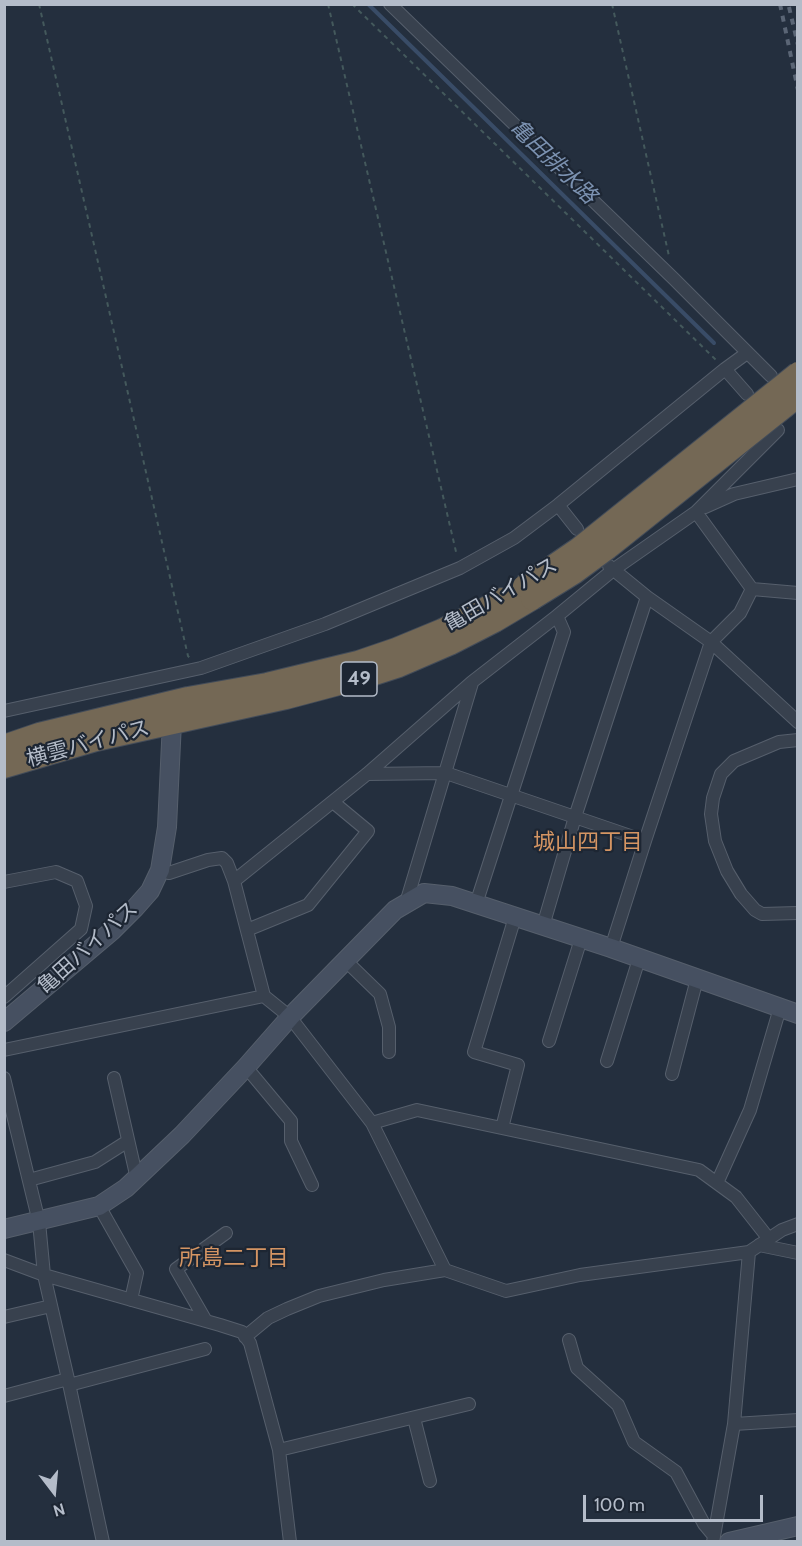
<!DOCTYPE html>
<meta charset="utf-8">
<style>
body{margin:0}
#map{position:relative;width:802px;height:1546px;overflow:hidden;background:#242f3e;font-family:Cabin,sans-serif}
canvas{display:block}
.frame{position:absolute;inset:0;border:6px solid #b4bcc9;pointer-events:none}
.north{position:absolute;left:24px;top:1462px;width:60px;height:60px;-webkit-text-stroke:4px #1d2633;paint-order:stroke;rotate:164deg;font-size:16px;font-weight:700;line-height:24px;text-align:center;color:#b4bcc9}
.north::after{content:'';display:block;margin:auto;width:21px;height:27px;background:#b4bcc9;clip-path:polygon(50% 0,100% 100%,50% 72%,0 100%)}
.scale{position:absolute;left:583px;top:1495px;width:180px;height:27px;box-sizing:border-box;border:3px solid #b4bcc9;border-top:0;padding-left:8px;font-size:18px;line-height:21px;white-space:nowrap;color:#b4bcc9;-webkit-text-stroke:4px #1d2633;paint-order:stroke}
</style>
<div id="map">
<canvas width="802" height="1546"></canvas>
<div class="frame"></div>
<div class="north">N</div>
<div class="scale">100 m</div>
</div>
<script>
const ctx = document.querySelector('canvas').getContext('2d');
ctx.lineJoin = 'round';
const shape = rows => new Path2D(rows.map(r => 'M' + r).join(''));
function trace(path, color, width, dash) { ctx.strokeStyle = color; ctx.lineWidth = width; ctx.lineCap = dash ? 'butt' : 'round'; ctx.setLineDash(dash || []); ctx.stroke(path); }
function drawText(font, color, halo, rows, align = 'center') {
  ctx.font = font + ' Cabin,"Noto Sans JP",sans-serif'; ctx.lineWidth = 4.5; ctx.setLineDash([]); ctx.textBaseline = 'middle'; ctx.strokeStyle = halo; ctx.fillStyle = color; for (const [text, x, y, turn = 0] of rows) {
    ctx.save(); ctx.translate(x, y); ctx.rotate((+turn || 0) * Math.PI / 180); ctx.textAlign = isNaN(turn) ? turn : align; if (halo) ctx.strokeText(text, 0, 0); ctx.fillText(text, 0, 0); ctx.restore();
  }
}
trace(shape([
 [368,4,714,343]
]), '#394c67', 4);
const street = shape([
 [390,4,674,279,771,376],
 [725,369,747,394],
 [558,505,577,529],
 [705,507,734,494,798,479],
 [696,512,752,589,798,593],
 [609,566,647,597,711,642,798,722],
 [4,711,201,668,325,624,460,568,514,538,558,505,725,369,747,353],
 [798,740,779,742,734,761,721,774,713,798,711,814,715,841,727,871,741,894,755,910,762,914,798,913],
 [367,774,446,773,645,841],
 [160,870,169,873,208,860,222,858,227,863,234,881,264,996,290,1017,372,1123,445,1270],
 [234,881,367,774,472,682,557,616,613,570,696,512,778,430],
 [4,882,56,872,77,881,86,906,81,929,4,997],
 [406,903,472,683],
 [476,904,564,632,557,616],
 [543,926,575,817,647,597],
 [247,930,308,905,368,831,333,802],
 [611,948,645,841,711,642,740,613,752,589],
 [345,960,380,994,389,1027,389,1052],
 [549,1041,581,939],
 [4,1050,264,996],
 [607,1061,639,959],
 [246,1067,291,1121,291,1141,312,1185],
 [672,1074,697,979],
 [4,1078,39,1222,44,1275,68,1379,103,1542],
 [114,1078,137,1179],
 [372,1123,417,1110,699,1170,736,1197,769,1239],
 [502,1128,518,1065,474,1052,515,917],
 [29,1180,95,1162,128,1141],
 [717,1183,750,1110,780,1008],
 [99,1206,137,1273,131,1300],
 [759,1245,798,1253],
 [4,1260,44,1275,220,1325,242,1332,250,1343,279,1450,290,1542],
 [4,1317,51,1306],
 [206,1321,176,1269,226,1233],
 [245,1337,268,1318,287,1309,319,1296,384,1280,445,1270,506,1291,580,1275,749,1252,782,1230,798,1224],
 [569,1340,577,1368,618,1405,634,1442,676,1472,704,1524,714,1536],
 [69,1385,205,1349],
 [4,1396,68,1379],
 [414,1418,430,1481],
 [734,1424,798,1420],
 [279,1450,469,1404],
 [713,1542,734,1424,749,1252]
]);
const secondary = shape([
 [4,1022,113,930,135,908,150,891,160,870,167,827,172,722,171,711],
 [4,1229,99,1206,126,1188,182,1135,246,1067,290,1017,395,910,424,893,452,896,611,948,798,1014],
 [729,1542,798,1526]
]);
const highway = shape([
 [4,746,39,734,188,698,267,684,358,662,396,649,442,630,484,609,501,599],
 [4,767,96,740,286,698,365,677,399,666,450,644,495,621,532,599]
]);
trace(street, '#565f6c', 14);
trace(secondary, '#565f6c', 20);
trace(highway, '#434c59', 24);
trace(shape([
 [39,4,188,656,190,658],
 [328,4,457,556],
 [352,4,716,360],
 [612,4,669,256]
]), '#44595c', 2, [4.5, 4.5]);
trace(street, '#38414e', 12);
trace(secondary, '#465061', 18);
trace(highway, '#746855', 22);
trace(shape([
 [780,4,798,90],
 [789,7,798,45]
]), '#5a6575', 4, [6, 6]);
const highwayBridge = shape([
 [524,586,578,549,798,373],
 [532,599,574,573,608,548,798,396]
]);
trace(highwayBridge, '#434c59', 24, []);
trace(highwayBridge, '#746855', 22);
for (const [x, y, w] of [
 [359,679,36]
]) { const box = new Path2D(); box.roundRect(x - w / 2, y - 17, w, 34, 4.5); ctx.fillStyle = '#1d2633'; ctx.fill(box); trace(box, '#b4bcc9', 1.5); }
drawText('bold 20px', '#b4bcc9', null, [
 ["49",359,679]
]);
drawText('21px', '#b4bcc9', '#1d2633', [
 ["亀田バイパス",501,595,-30],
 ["横雲バイパス",88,744,-15],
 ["亀田バイパス",88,948,-42]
]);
drawText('italic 22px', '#7c92b1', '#1d2633', [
 ["亀田排水路",553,162,44]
]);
drawText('22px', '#d59563', '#1d2633', [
 ["城山四丁目",588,843],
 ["所島二丁目",234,1259]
]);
</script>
